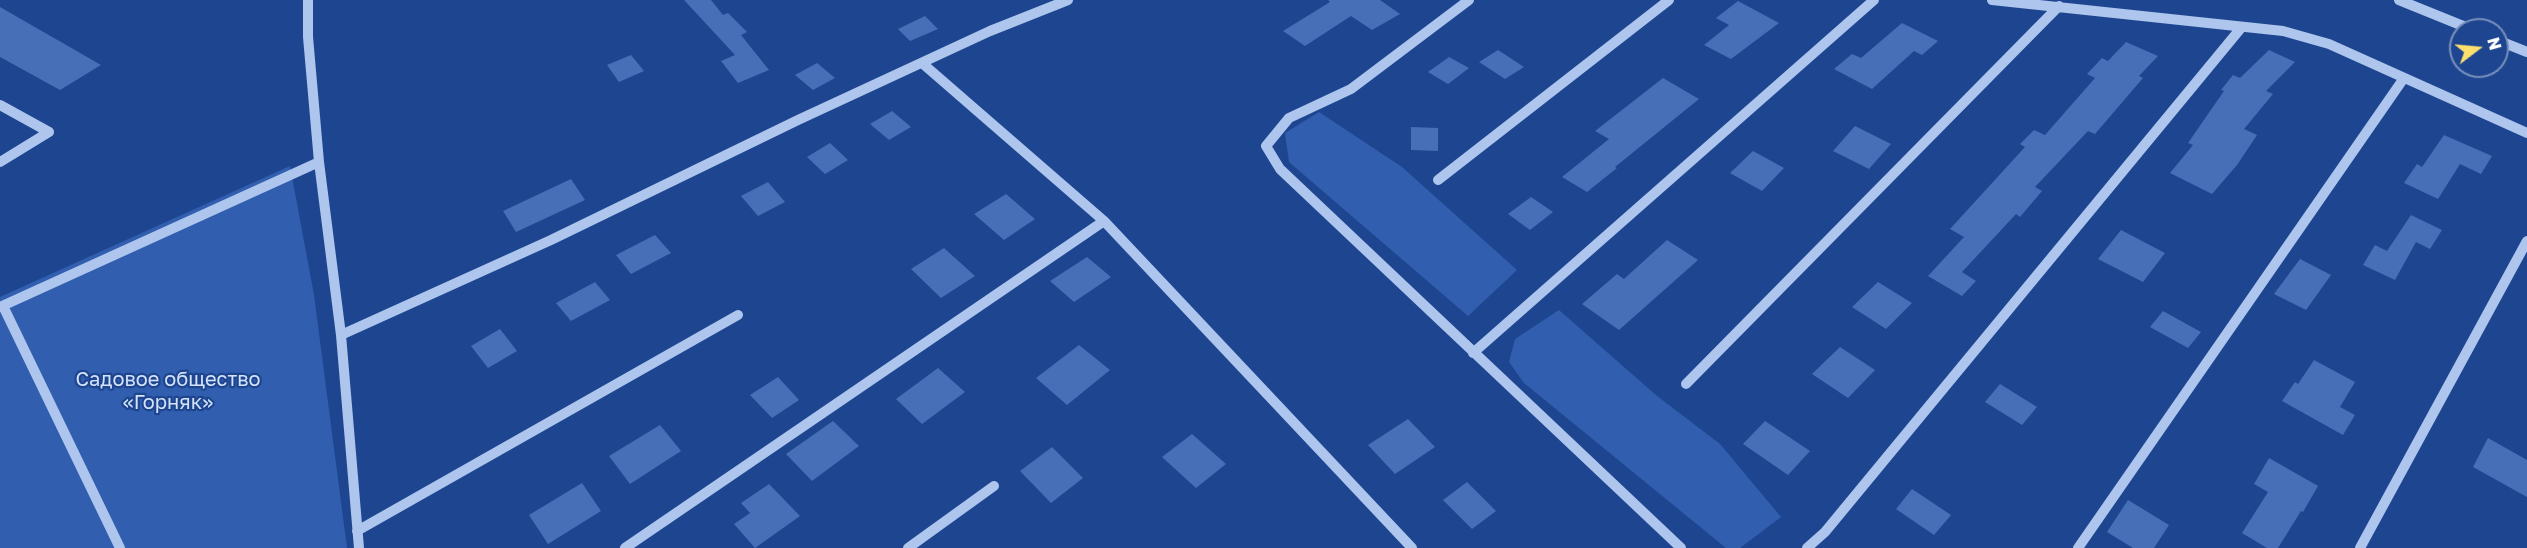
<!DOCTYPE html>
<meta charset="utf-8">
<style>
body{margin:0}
#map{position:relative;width:2527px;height:548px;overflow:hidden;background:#1e4690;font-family:"Golos Text",sans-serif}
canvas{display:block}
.north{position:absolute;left:2449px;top:18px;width:60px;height:60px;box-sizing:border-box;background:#1e4690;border:2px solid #7890bc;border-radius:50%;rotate:74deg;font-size:16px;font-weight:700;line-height:24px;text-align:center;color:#fff}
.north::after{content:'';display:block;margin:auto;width:21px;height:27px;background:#fcdf6d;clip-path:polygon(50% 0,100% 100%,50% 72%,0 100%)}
</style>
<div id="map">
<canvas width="2527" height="548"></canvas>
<div class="north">N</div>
</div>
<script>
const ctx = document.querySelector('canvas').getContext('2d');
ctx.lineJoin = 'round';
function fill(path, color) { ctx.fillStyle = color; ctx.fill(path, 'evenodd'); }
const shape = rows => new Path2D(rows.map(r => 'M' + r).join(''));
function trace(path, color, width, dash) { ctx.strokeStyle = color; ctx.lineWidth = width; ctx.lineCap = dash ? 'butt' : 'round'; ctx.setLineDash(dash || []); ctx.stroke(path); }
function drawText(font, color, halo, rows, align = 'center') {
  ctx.font = font + ' "Golos Text",sans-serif'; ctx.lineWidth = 4.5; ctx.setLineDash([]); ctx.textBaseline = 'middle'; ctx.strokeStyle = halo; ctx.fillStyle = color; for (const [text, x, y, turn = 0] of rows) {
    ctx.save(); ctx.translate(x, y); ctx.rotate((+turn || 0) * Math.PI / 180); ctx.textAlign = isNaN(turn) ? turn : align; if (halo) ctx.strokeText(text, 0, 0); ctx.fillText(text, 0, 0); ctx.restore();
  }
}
fill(shape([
 [1319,112,1402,167,1517,270,1468,316,1289,162,1285,133],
 [290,166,314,295,347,548,0,548,0,297],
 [1559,310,1657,396,1720,444,1781,517,1740,548,1726,548,1524,383,1509,362,1515,339]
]), '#315eae');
fill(shape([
 [684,0,711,0,723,15,728,13,747,32,741,35,769,70,738,83,721,61,735,55],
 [1328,0,1380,0,1400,14,1372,30,1351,16,1305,46,1283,31,1330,2],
 [1738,1,1779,23,1731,59,1704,45,1729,25,1716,18],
 [0,7,101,65,60,90,0,57],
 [925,16,938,29,910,41,898,29],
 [1902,23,1938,41,1922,55,1914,51,1872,89,1834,69,1852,54,1861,58],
 [2126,42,2158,56,2139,76,2143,78,2095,134,2088,131,2035,187,2042,191,2020,217,2016,214,1962,272,1976,281,1962,296,1928,276,1964,237,1950,229,2025,147,2020,144,2034,130,2045,135,2095,78,2087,74,2102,58,2108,61],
 [1498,50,1524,67,1505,79,1479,62],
 [2269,50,2295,62,2266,91,2273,94,2244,129,2257,135,2237,165,2212,194,2170,173,2193,145,2188,143,2224,91,2221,90,2233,75,2240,78],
 [631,55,644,71,619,82,607,65],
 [1449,57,1469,68,1448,84,1428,72],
 [817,63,835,78,813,90,795,75],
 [1663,78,1699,99,1615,167,1617,168,1587,192,1562,177,1609,139,1595,131],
 [892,111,911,127,889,140,870,124],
 [1855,126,1891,144,1869,169,1833,151],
 [1411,127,1438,128,1438,151,1411,150],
 [2444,135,2492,156,2481,174,2460,164,2438,199,2404,183,2417,164,2422,167],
 [830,143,848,160,825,174,807,157],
 [1753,151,1784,168,1762,191,1730,173],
 [571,179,585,200,516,232,503,211],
 [768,182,785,202,758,216,741,196],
 [1006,194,1035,219,1004,240,974,214],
 [1531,197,1553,212,1530,230,1508,214],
 [2411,215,2442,230,2430,249,2416,242,2395,280,2363,265,2375,245,2387,251],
 [2121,230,2165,253,2143,282,2098,259],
 [655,235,671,253,631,274,616,255],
 [1667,240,1698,260,1619,330,1582,304,1617,274,1624,279],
 [944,248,975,276,941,298,911,269],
 [1087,257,1111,277,1074,302,1050,281],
 [2300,259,2331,275,2306,310,2274,294],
 [595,282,610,300,571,321,556,303],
 [1878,282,1912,303,1886,329,1852,307],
 [2163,311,2201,332,2188,348,2150,327],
 [500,329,517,351,488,368,471,346],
 [1079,345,1110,370,1067,405,1036,378],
 [1840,347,1875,370,1848,398,1812,374],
 [2314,360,2355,382,2340,407,2355,415,2343,435,2282,401,2295,382,2298,384],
 [938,368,965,392,922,424,896,399],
 [778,377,799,400,772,418,750,395],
 [2000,384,2037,407,2022,425,1985,402],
 [1408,419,1435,447,1395,474,1368,445],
 [833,421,859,446,812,481,786,454],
 [1765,421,1810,451,1788,475,1743,444],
 [660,425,681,451,630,484,609,456],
 [1192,434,1226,464,1196,488,1162,457],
 [2488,438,2527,460,2527,497,2473,467],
 [1052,447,1083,478,1051,503,1020,471],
 [2269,458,2318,486,2303,512,2301,511,2278,548,2267,548,2242,533,2268,492,2254,484],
 [1467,482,1496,511,1472,529,1443,500],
 [582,483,601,511,548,544,529,515],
 [769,484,800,516,755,548,734,524,750,513,741,503],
 [1912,489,1951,515,1934,535,1896,509],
 [2128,500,2169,525,2154,548,2133,548,2107,532]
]), '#466fb8');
trace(shape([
 [308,0,308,37,319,162,341,335,359,548],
 [1469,0,1351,89,1289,118,1266,146,1280,169,1681,548],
 [1992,0,2283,31,2329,44,2527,133],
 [2399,0,2473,30],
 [2497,40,2527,52],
 [922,63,1104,221,1412,548],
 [0,105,49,132,0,162],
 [1438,180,1669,0],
 [3,306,120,548],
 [0,307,319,162],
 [341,335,551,240,798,120,990,31,1068,0],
 [1473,353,1874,0],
 [1686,384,2059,6],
 [357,531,738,315],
 [625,548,1104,221],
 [908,548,994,486],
 [1807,548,1825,532,2241,28],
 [2078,548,2404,78],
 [2360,548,2527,241]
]), '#aec5ed', 10);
drawText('20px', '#d4e2fa', '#1e4690', [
 ["Садовое общество",168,380],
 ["«Горняк»",168,403]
]);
</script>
